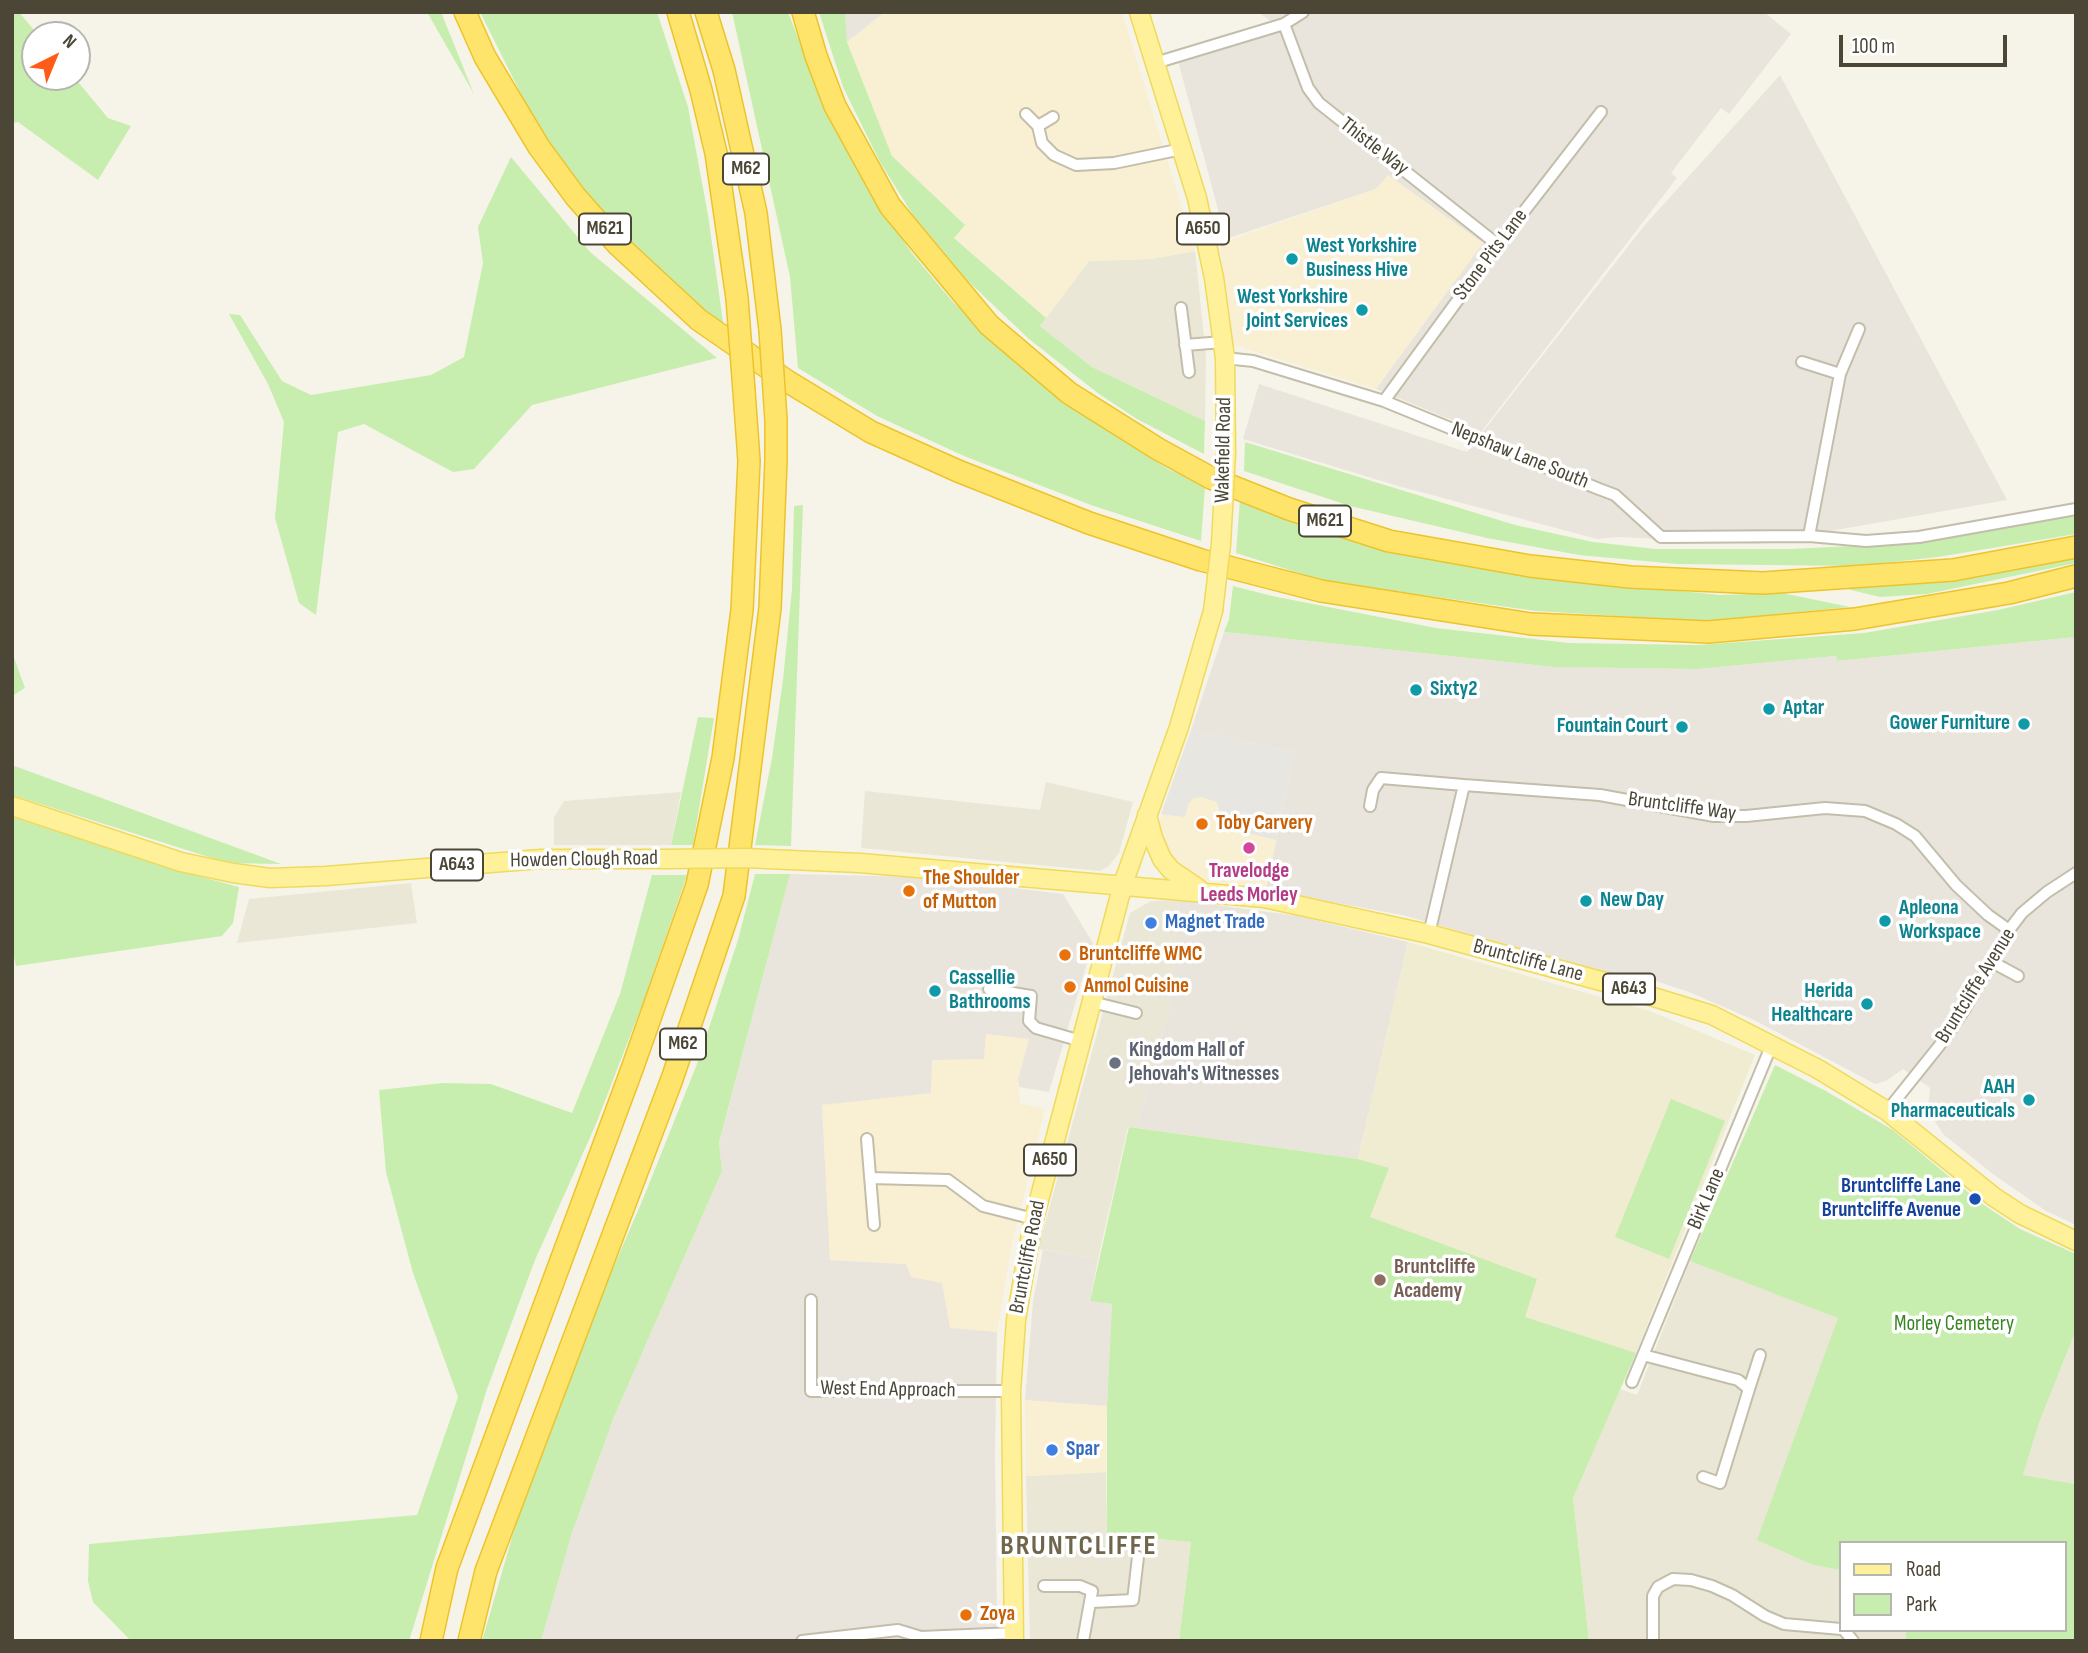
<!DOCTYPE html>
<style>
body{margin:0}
#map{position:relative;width:2088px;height:1653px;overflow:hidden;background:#f6f4e9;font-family:"Sofia Sans Condensed",sans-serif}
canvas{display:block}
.frame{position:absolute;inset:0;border:14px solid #4b4636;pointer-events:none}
.legend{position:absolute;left:1839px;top:1541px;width:228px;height:91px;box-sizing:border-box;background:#fff;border:2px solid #b7b5af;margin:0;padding:9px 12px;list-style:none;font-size:21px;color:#4b4636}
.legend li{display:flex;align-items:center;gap:14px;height:35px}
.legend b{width:35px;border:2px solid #b7b5af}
.north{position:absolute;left:21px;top:21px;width:70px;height:70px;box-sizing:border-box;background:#fff;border:2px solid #b7b5af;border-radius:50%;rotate:43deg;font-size:19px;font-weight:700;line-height:28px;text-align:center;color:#4b4636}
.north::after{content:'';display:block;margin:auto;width:24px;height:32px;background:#ff5d17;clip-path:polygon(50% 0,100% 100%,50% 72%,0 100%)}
.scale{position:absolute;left:1839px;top:35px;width:168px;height:32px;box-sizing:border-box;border:4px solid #4b4636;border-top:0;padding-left:9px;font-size:21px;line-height:24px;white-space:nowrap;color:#4b4636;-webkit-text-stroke:5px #fff;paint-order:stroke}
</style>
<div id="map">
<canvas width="2088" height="1653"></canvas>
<div class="frame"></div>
<ul class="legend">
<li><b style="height:9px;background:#fff199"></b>Road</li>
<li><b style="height:19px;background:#c7eeae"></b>Park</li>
</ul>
<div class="north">N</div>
<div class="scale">100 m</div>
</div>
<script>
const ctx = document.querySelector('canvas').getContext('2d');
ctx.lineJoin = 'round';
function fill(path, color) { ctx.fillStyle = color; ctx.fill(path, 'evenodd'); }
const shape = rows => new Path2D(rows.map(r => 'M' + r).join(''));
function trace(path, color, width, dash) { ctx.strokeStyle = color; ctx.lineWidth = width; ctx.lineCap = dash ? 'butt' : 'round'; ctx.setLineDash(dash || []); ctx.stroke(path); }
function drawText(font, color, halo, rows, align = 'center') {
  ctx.font = font + ' "Sofia Sans Condensed",sans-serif'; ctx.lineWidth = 7; ctx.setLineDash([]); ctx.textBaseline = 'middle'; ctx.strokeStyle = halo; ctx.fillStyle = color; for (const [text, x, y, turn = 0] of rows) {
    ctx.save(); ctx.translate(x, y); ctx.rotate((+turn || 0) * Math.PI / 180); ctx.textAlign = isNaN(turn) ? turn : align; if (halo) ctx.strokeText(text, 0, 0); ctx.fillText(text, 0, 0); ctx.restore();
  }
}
fill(shape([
 [1195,251,1206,355,1205,421,1092,367,1040,326,1089,261,1151,259],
 [1046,782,1133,802,1119,853,1109,866,1100,871,861,848,865,791,1040,810],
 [681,792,671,845,554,845,554,817,564,801],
 [411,883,417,923,237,943,249,899],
 [1179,900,1170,1005,1137,1128,1128,1127,1098,1259,1038,1249,1130,913,1151,901],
 [1690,1261,1839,1317,1758,1540,1813,1565,1841,1570,1841,1630,1906,1630,1906,1641,1589,1641,1573,1498,1620,1389,1637,1395],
 [2076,1330,2076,1484,2023,1475,2039,1423],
 [1106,1472,1107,1534,1191,1542,1179,1641,1030,1641,1026,1476]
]), '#eae7d7');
fill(shape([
 [885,12,1122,12,1195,251,1151,259,1089,261,1046,318,954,237,964,224,892,156,847,42],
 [1388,174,1483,243,1376,389,1230,344,1220,243,1376,189],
 [1191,730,1295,752,1365,766,1266,890,1208,881,1184,872,1172,861,1160,836,1159,823],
 [986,1034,1029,1039,1018,1079,1020,1103,1045,1109,1012,1244,997,1332,950,1329,942,1284,911,1277,906,1264,830,1260,822,1105,930,1093,932,1059,984,1059],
 [1025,1400,1107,1406,1106,1472,1026,1476]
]), '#f9efd3');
fill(shape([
 [845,12,885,12,847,42],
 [1258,12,1764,12,1791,34,1729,114,1721,108,1671,173,1677,178,1481,432,1376,389,1483,243,1388,175,1376,189,1226,239,1175,50,1272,22],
 [1780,75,2007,500,1756,544,1619,537,1597,539,1398,486,1243,439,1259,384,1467,452,1644,226],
 [1224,632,1554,667,1697,669,1836,656,1837,661,2076,637,2076,1225,2046,1211,1993,1174,1943,1134,1928,1110,1930,1088,1903,1069,1886,1081,1875,1084,1754,1020,1689,992,1650,979,1627,978,1402,915,1266,890,1295,752,1191,730],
 [790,874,922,877,1063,894,1093,943,1049,1092,1019,1087,1018,1079,1029,1039,986,1034,984,1059,932,1060,931,1093,822,1105,830,1260,906,1264,911,1277,942,1283,950,1328,997,1332,995,1456,997,1614,995,1641,541,1641,572,1533,614,1417,722,1171,719,1144],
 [1179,900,1298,916,1408,942,1358,1159,1137,1128,1170,1005],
 [1043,1250,1098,1259,1090,1300,1112,1304,1107,1406,1025,1400,1033,1301]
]), '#e9e5dd');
fill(shape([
 [1408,942,1650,1011,1755,1055,1636,1353,1573,1498,1589,1641,1179,1641,1191,1542,1107,1534,1107,1406,1112,1304,1090,1301,1129,1127,1358,1159]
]), '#f0ecd2');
fill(shape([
 [12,12,19,12,38,35,35,35,35,77,74,77,108,118,131,126,98,180,18,122,12,123],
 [427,12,441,12,474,94],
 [480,12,657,12,688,107,708,215,724,329,627,242,565,168,529,110],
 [732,12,788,12,828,115,867,187,911,252,952,301,1015,363,1095,423,1168,469,1205,487,1201,541,1091,505,964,456,877,416,798,368,790,277],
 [819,12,845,12,847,42,892,156,965,225,954,238,1046,318,1040,326,1092,367,1205,421,1204,454,1137,419,1099,394,1029,339,970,283,913,215,880,162,843,87],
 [511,157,590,252,717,358,532,405,474,469,453,472,364,424,338,432,316,615,299,603,275,518,284,422,268,384,229,314,240,315,282,381,311,395,431,375,464,357,483,263,478,227],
 [1245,442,1515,525,1593,542,1656,549,1789,549,1919,543,2076,515,2076,534,1938,557,1855,566,1677,564,1579,555,1487,538,1350,506,1244,471],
 [1240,499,1601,583,1720,595,1782,593,1850,607,1702,621,1536,611,1324,581,1236,553],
 [803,505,791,846,755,845,772,758,783,680,792,589,794,506],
 [2076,557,2076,563,1927,594,1880,597,1847,589,1958,579],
 [1233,586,1272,596,1436,628,1569,643,1699,645,1864,633,1998,610,2076,592,2076,637,1837,661,1836,656,1697,669,1554,667,1224,632,1229,619],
 [12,652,25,688,12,696],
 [698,717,714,718,693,845,671,845],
 [12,765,281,864,228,863,12,795],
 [12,817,187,873,239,887,233,923,222,936,16,966,12,949],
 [755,874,790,874,719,1143,722,1171,614,1417,572,1533,541,1641,482,1641,520,1510,578,1349,643,1199,697,1064,738,940],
 [652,875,687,875,644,1000,596,1124,535,1260,487,1389,409,1641,131,1641,93,1602,88,1581,89,1544,417,1515,458,1397,413,1273,386,1172,379,1090,443,1083,491,1084,572,1113,620,994],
 [1775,1065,1824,1090,1893,1130,1981,1203,2020,1229,2076,1254,2076,1330,2039,1423,2023,1475,2076,1484,2076,1641,1906,1641,1906,1630,2065,1630,2065,1543,1841,1543,1841,1570,1813,1565,1757,1540,1838,1318,1690,1261],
 [1671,1099,1725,1121,1669,1259,1615,1237],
 [1129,1127,1358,1159,1389,1168,1370,1217,1537,1279,1525,1317,1636,1353,1573,1498,1589,1641,1179,1641,1191,1542,1107,1534,1107,1406,1112,1304,1090,1301]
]), '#c7eeae');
fill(shape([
 [1191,730,1295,752,1276,840,1222,827,1224,820,1217,818,1219,809,1217,802,1201,797,1194,798,1189,803,1185,817,1161,814]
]), '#e7e6e1');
const street = shape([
 [1284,24,1308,88,1319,103,1498,245],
 [1155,63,1284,24,1303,12],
 [1026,114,1038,126,1042,143,1054,155,1076,165,1114,163,1182,149],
 [1038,126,1053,117],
 [1181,308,1189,372],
 [1185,345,1223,342],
 [1225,358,1253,361,1384,401,1599,489,1615,495,1661,537,1809,536,1866,541,1919,537,2076,509],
 [1802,362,1840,374],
 [1384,401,1498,245,1601,112],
 [1809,536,1840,374,1859,329],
 [1370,806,1373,790,1381,778,1464,785],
 [1429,934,1464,785,1600,795,1714,816,1746,816,1825,808,1865,811,1896,824,1915,836,1956,885,1988,915,2009,930],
 [1992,962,2018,976],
 [989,989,1031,996,1029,1021,1036,1028,1081,1041],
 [1092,1002,1136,1013],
 [1887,1111,1943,1041,1964,1010,2009,930,2022,913,2047,892,2076,873],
 [867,1139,874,1225],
 [870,1178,948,1180,983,1206,1034,1219],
 [811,1300,811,1391,1011,1391],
 [1643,1355,1738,1380,1749,1389,1720,1483,1703,1477],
 [1632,1382,1772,1044],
 [1749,1389,1760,1355],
 [1044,1586,1080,1586,1092,1591,1083,1641],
 [1092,1602,1133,1600,1138,1557],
 [1844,1630,1853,1641],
 [802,1641,898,1630,921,1637,1014,1633],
 [1653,1641,1653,1596,1658,1587,1673,1579,1691,1580,1712,1586,1732,1595,1765,1616,1784,1624,1841,1629]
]);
const primary = shape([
 [1139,12,1197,198,1214,278,1225,358,1226,453],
 [12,806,181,862,233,873,270,878,326,876,541,859,666,859],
 [1147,815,1153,838,1162,859,1171,870,1199,889],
 [789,860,860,863,1264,898,1429,934,1608,983,1712,1015,1818,1069,1887,1111,1994,1197,2020,1214,2076,1241],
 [1014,1641,1011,1391,1016,1320,1027,1255,1034,1219,1123,884,1179,727,1213,611]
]);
const highway = shape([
 [465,12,485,57,539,147,575,196,618,245,699,320,787,381,871,432,958,471,1089,523,1201,560,1321,591,1531,624,1708,632,1855,619,2009,593,2076,576],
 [678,12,701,90,716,153,737,298],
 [706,12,724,70,756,213,770,330],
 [803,12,816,56,835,106,890,206,989,325,1069,393,1158,449,1211,478,1289,509,1389,541,1530,566,1630,577,1763,583,1953,570,2076,547],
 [431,1641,447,1568,632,1069,697,885,723,758,742,610,749,461,744,391],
 [469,1641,486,1571,672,1079,734,896,770,608,776,461,776,420]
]);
trace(street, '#c3beaa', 14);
trace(primary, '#f0da5d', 21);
trace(highway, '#edc32c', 24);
trace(street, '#fff', 10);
trace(primary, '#fff199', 18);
trace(highway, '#ffe46b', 21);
const primaryBridge = shape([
 [1213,611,1221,544,1226,453],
 [666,859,746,858,789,860]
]);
const highwayBridge = shape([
 [737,298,744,391],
 [770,330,776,420]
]);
trace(primaryBridge, '#f0da5d', 21, []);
trace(highwayBridge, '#edc32c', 24, []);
trace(primaryBridge, '#fff199', 18);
trace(highwayBridge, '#ffe46b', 21);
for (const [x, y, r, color] of [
 [1292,259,7,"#0f9aa8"],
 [1362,310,7,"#0f9aa8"],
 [1416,690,7,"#0f9aa8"],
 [1769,709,7,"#0f9aa8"],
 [2024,724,7,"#0f9aa8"],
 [1682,727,7,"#0f9aa8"],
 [1202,824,7,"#e8710a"],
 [1249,848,7,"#d1479c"],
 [909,891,7,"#e8710a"],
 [1586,901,7,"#0f9aa8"],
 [1885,921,7,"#0f9aa8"],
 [1151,923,7,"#3f7fe0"],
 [1065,955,7,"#e8710a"],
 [1070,987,7,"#e8710a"],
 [935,991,7,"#0f9aa8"],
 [1867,1004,7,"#0f9aa8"],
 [1115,1063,7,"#6b7280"],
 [2029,1100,7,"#0f9aa8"],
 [1975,1199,7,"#1a4fb4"],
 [1380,1280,7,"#8d6e63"],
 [1052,1450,7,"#3f7fe0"],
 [966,1615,7,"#e8710a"]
]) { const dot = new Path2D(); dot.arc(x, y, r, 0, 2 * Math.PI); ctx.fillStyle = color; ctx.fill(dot); trace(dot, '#fff', 2.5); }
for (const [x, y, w] of [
 [746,169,46],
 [605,229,52],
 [1203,229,52],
 [1325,521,52],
 [457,865,52],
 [1629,989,52],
 [683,1044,46],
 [1050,1160,52]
]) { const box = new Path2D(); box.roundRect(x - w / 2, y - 15.5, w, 31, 5); ctx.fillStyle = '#fff'; ctx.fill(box); trace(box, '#4b4636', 2); }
drawText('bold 19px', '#4b4636', null, [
 ["M62",746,169],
 ["M621",605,229],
 ["A650",1203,229],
 ["M621",1325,521],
 ["A643",457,865],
 ["A643",1629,989],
 ["M62",683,1044],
 ["A650",1050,1160]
]);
drawText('21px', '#4b4636', '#fff', [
 ["Thistle Way",1374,147,38],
 ["Stone Pits Lane",1491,255,-53],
 ["Wakefield Road",1224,450,-89],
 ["Nepshaw Lane South",1520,456,22],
 ["Bruntcliffe Way",1682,807,8],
 ["Howden Clough Road",584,860,-1],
 ["Bruntcliffe Lane",1528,961,15],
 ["Bruntcliffe Avenue",1976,986,-58],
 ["Birk Lane",1707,1199,-67],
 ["Bruntcliffe Road",1028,1257,-79],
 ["West End Approach",888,1390,1]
]);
drawText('bold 21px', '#0d838f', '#fff', [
 ["West Yorkshire",1306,247],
 ["Business Hive",1306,271],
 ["West Yorkshire",1348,298,"right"],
 ["Joint Services",1348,322,"right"],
 ["Sixty2",1430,690],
 ["Aptar",1783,709],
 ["Gower Furniture",2010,724,"right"],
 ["Fountain Court",1668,727,"right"],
 ["New Day",1600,901],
 ["Apleona",1899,909],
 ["Workspace",1899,933],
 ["Cassellie",949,979],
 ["Bathrooms",949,1003],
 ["Herida",1853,992,"right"],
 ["Healthcare",1853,1016,"right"],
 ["AAH",2015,1088,"right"],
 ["Pharmaceuticals",2015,1112,"right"]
], 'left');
drawText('bold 21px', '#c56008', '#fff', [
 ["Toby Carvery",1216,824],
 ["The Shoulder",923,879],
 ["of Mutton",923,903],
 ["Bruntcliffe WMC",1079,955],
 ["Anmol Cuisine",1084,987],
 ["Zoya",980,1615]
], 'left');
drawText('bold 21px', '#b23c85', '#fff', [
 ["Travelodge",1249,872],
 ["Leeds Morley",1249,896]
]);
drawText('bold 21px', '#366cbe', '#fff', [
 ["Magnet Trade",1165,923],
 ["Spar",1066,1450]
], 'left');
drawText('bold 21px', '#5b616d', '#fff', [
 ["Kingdom Hall of",1129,1051],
 ["Jehovah's Witnesses",1129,1075]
], 'left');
drawText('bold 21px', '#164399', '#fff', [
 ["Bruntcliffe Lane",1961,1187],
 ["Bruntcliffe Avenue",1961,1211]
], 'right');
drawText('bold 21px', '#785e54', '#fff', [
 ["Bruntcliffe",1394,1268],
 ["Academy",1394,1292]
], 'left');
drawText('21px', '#388422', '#fff', [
 ["Morley Cemetery",1954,1325]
]);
ctx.letterSpacing = '2px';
drawText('bold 28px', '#6f664c', '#fff', [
 ["BRUNTCLIFFE",1079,1547]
]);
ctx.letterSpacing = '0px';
</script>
